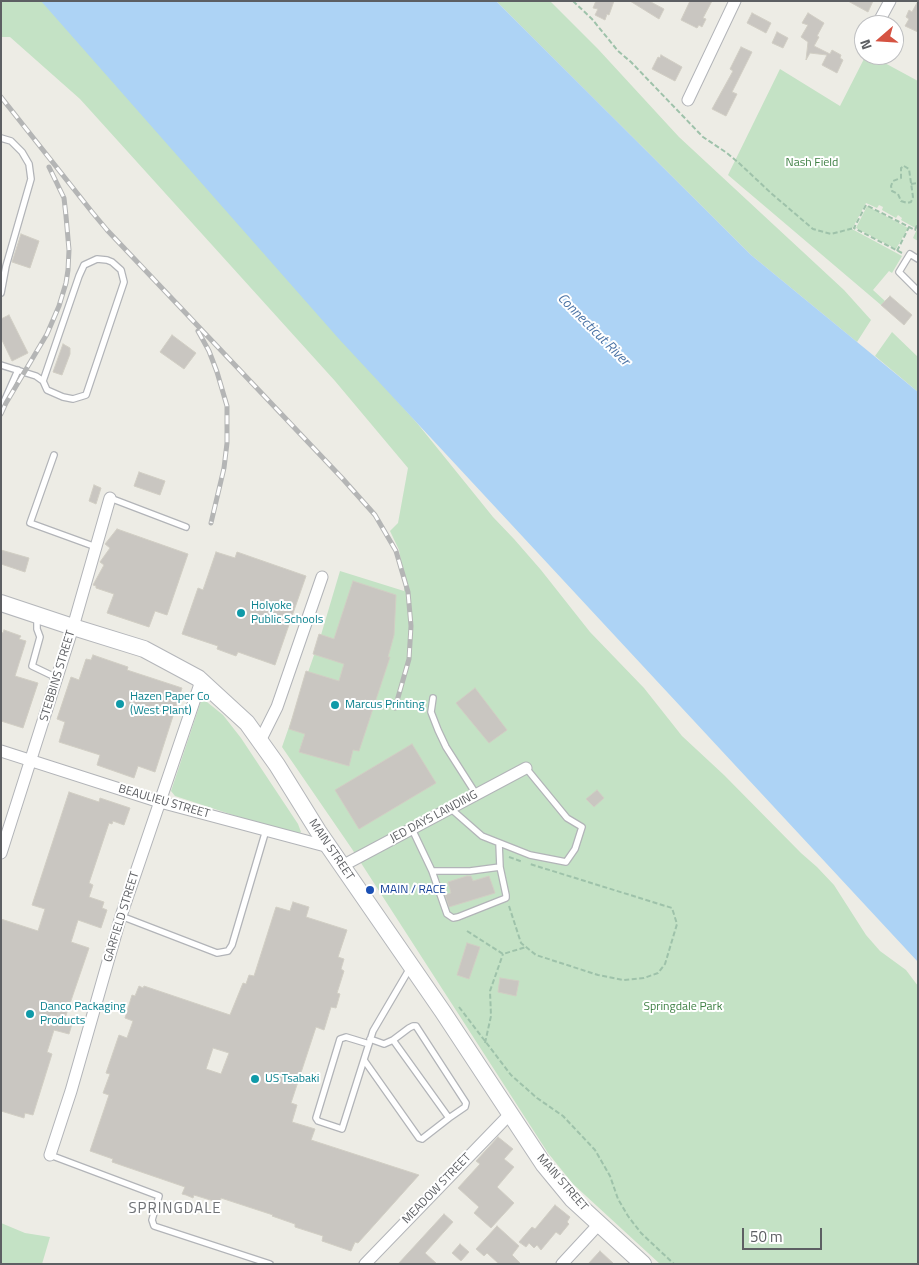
<!DOCTYPE html>
<style>
body{margin:0}
#map{position:relative;width:919px;height:1265px;overflow:hidden;background:#edece5;font-family:"Titillium Web",sans-serif}
canvas{display:block}
.frame{position:absolute;inset:0;border:2px solid #5d5f63;pointer-events:none}
.north{position:absolute;left:854px;top:15px;width:50px;height:50px;box-sizing:border-box;background:#fff;border:1px solid #bebfc1;border-radius:50%;rotate:251deg;font-size:14px;font-weight:700;line-height:20px;text-align:center;color:#5d5f63}
.north::after{content:'';display:block;margin:auto;width:18px;height:22px;background:#d55342;clip-path:polygon(50% 0,100% 100%,50% 72%,0 100%)}
.scale{position:absolute;left:742px;top:1228px;width:80px;height:22px;box-sizing:border-box;border:2px solid #5d5f63;border-top:0;padding-left:6px;font-size:15px;line-height:18px;white-space:nowrap;color:#5d5f63;-webkit-text-stroke:4px #fff;paint-order:stroke}
</style>
<div id="map">
<canvas width="919" height="1265"></canvas>
<div class="frame"></div>
<div class="north">N</div>
<div class="scale">50 m</div>
</div>
<script>
const ctx = document.querySelector('canvas').getContext('2d');
ctx.lineJoin = 'round';
function fill(path, color) { ctx.fillStyle = color; ctx.fill(path, 'evenodd'); }
const shape = rows => new Path2D(rows.map(r => 'M' + r).join(''));
function trace(path, color, width, dash) { ctx.strokeStyle = color; ctx.lineWidth = width; ctx.lineCap = dash ? 'butt' : 'round'; ctx.setLineDash(dash || []); ctx.stroke(path); }
function drawText(font, color, halo, rows, align = 'center') {
  ctx.font = font + ' "Titillium Web",sans-serif'; ctx.lineWidth = 4; ctx.setLineDash([]); ctx.textBaseline = 'middle'; ctx.strokeStyle = halo; ctx.fillStyle = color; for (const [text, x, y, turn = 0] of rows) {
    ctx.save(); ctx.translate(x, y); ctx.rotate((+turn || 0) * Math.PI / 180); ctx.textAlign = isNaN(turn) ? turn : align; if (halo) ctx.strokeText(text, 0, 0); ctx.fillText(text, 0, 0); ctx.restore();
  }
}
fill(shape([
 [1,1,42,1,417,423,493,517,514,539,541,570,590,632,644,688,682,736,724,775,801,853,817,867,834,885,866,935,880,951,906,970,918,986,918,1264,660,1264,573,1184,548,1153,352,849,282,747,321,635,340,571,404,591,404,578,399,550,390,531,398,523,408,468,335,381,80,99,10,37,1,37],
 [496,1,550,1,598,49,679,137,844,290,871,320,857,342,751,255],
 [866,55,870,55,918,81,918,241,913,238,917,229,901,220,902,218,898,215,896,218,882,210,883,207,879,205,877,208,866,203,852,229,902,256,892,273,889,271,873,290,885,301,881,305,728,175,780,69,840,106],
 [867,206,908,228,896,249,856,228],
 [892,332,918,357,918,392,875,356],
 [202,698,223,715,241,738,298,824,301,832,297,836,175,796,171,791],
 [1,1223,25,1233,50,1237,42,1264,1,1264]
]), '#c4e2c5');
fill(shape([
 [41,1,496,1,751,255,918,392,918,962,339,339]
]), '#add3f5');
const building = shape([
 [596,1,614,1,609,15,607,14,605,20,595,15,598,9,593,8,596,1],
 [630,1,649,1,664,9,659,19,630,1],
 [690,1,712,1,703,18,706,19,702,27,699,25,697,28,681,20,690,1],
 [848,1,873,1,868,12,848,1],
 [918,1,918,32,905,26,909,19,906,17,909,10,912,12,918,1],
 [752,13,771,23,766,33,747,23,752,13],
 [808,13,824,23,817,36,819,37,814,46,830,54,832,50,841,55,840,58,843,60,837,73,822,65,827,55,810,53,806,60,808,42,801,37,808,25,802,23,808,13],
 [777,32,788,38,783,48,772,43,777,32],
 [741,47,752,52,732,92,737,94,726,116,712,109,733,71,730,69,741,47],
 [661,55,682,67,675,81,652,69,658,57,660,58,661,55],
 [21,234,39,241,30,268,12,262,21,234],
 [890,296,912,315,904,325,881,305,890,296],
 [9,315,28,353,12,361,1,338,1,319,9,315],
 [172,335,196,353,184,369,160,352,172,335],
 [63,344,70,348,70,354,62,375,53,372,63,344],
 [139,472,165,481,160,495,134,486,139,472],
 [94,485,101,488,96,504,89,501,94,485],
 [117,529,188,554,167,615,155,611,149,627,107,613,114,594,96,588,96,586,93,585,104,565,100,562,110,548,105,544,117,529],
 [1,550,29,558,25,572,1,564,1,550],
 [216,552,235,558,237,552,306,576,275,665,238,652,236,656,217,649,218,646,182,634,198,588,203,590,216,552],
 [353,581,396,595,394,635,388,657,390,657,359,751,353,750,349,766,299,752,305,734,289,729,306,671,339,681,344,664,313,654,319,634,334,639,353,581],
 [4,630,21,636,19,639,26,641,15,676,38,683,23,728,1,721,1,632,3,633,4,630],
 [93,655,128,667,127,670,182,688,155,772,138,766,134,778,97,765,100,755,59,742,65,722,57,719,71,677,79,680,86,659,91,660,93,655],
 [475,688,507,730,489,743,456,703,475,688],
 [412,744,436,783,359,829,335,790,412,744],
 [597,790,604,798,594,807,586,799,597,790],
 [69,792,99,802,100,798,130,808,124,825,113,821,112,824,109,823,89,883,93,885,89,897,104,902,102,908,107,910,101,928,78,920,71,942,89,948,64,1021,72,1024,69,1034,54,1030,47,1052,52,1054,33,1115,25,1113,24,1118,1,1111,1,919,38,931,45,909,32,905,69,792],
 [467,876,471,876,473,881,489,876,495,893,449,907,445,895,451,893,448,882,467,876],
 [293,902,309,907,306,917,347,930,338,957,344,959,341,969,344,971,337,993,340,994,336,1008,331,1007,324,1030,316,1027,291,1103,297,1105,292,1122,315,1129,311,1140,419,1175,358,1243,355,1242,351,1251,322,1241,323,1236,295,1227,295,1224,272,1216,273,1215,221,1198,220,1203,194,1195,193,1198,186,1195,182,1194,185,1187,112,1162,113,1159,90,1151,109,1095,103,1093,110,1074,106,1073,119,1035,127,1038,133,1021,125,1018,132,995,135,996,139,986,143,988,144,986,230,1015,243,983,246,984,249,975,254,976,276,907,290,911,293,902],
 [213,1048,229,1053,221,1074,206,1069,213,1048],
 [467,943,480,947,469,979,457,975,467,943],
 [500,978,519,981,516,996,498,992,500,978],
 [498,1137,513,1149,504,1159,514,1167,497,1187,514,1203,491,1228,474,1213,479,1207,458,1188,480,1164,476,1161,498,1137],
 [555,1205,570,1217,567,1222,569,1224,560,1235,556,1232,541,1250,537,1245,534,1248,529,1243,526,1247,519,1242,532,1227,535,1229,555,1205],
 [444,1214,453,1222,425,1253,437,1264,398,1264,444,1214],
 [497,1226,519,1246,512,1255,521,1264,499,1264,487,1253,484,1256,476,1249,497,1226],
 [460,1244,469,1252,461,1261,452,1253,460,1244],
 [600,1251,614,1264,588,1264,600,1251]
]);
fill(building, '#c9c6c1');
trace(building, '#d1cec4', 1);
const lane = shape([
 [1,138,11,141,22,152,29,164,31,179,6,266,1,293],
 [918,259,910,254,899,272,918,291],
 [1,365,36,376,43,381,47,390,63,397,73,399,86,395,124,282,121,270,112,262,107,260,97,259,84,265,79,276,43,381],
 [1,403,3,404,18,370],
 [54,455,30,523,96,547],
 [110,498,186,527],
 [37,617,37,629,40,637,32,666,57,678],
 [433,698,431,712,438,730,446,747,476,794],
 [450,808,482,836,530,855,566,862,575,849,582,827,567,818,526,768],
 [412,829,432,871,447,914,453,918,458,917,506,898,506,895,500,867,499,843],
 [432,871,470,871,500,867],
 [121,916,217,953,228,951,232,945,266,830],
 [393,1040,409,1028,413,1026,416,1026,466,1103,465,1107,449,1118],
 [369,1044,346,1037,340,1039,316,1118,318,1121,342,1129,373,1031,410,968],
 [364,1060,419,1138,422,1139,449,1118,393,1040,384,1044,370,1039],
 [50,1155,159,1196,152,1220,154,1226,270,1264]
]);
const street = shape([
 [877,25,890,1],
 [688,100,735,1],
 [260,741,277,707,322,577],
 [1,751,160,802,329,847],
 [1,853,73,627,110,498],
 [342,866,526,768],
 [50,1155,71,1091,121,916,201,681],
 [365,1264,510,1114],
 [562,1264,599,1224]
]);
const secondary = shape([
 [1,603,73,627,144,649,198,678,247,723,277,765,318,831,443,1012,544,1165,572,1199,643,1264]
]);
trace(lane, '#b2b4b8', 8);
trace(street, '#b2b4b8', 13);
trace(secondary, '#b4b6ba', 18);
trace(shape([
 [573,1,592,19,618,51,631,62,703,137,727,153,740,164,772,194,813,229,831,234,854,228],
 [904,166,909,169,913,197,911,202,907,203,901,201,898,194,892,191,891,186,893,181,901,178,901,168,904,166],
 [911,184,918,183],
 [897,251,909,227],
 [902,253,854,228,866,205,915,230,918,223],
 [509,857,523,862],
 [509,906,521,943,536,955,598,975,623,980,644,978,658,973,665,964,677,924,672,908,530,864],
 [467,931,503,954,526,947],
 [459,1007,511,1075,537,1098,563,1116,595,1150,610,1176,618,1199,628,1216,641,1233,674,1264],
 [485,1043,491,1016,490,991,503,954]
]), '#9ec2aa', 2, [5, 2.5]);
trace(lane, '#fff', 5.5);
trace(street, '#fff', 11);
trace(secondary, '#fff', 16);
const rail = shape([
 [1,97,92,212,107,230,342,478,375,515,396,551,408,592,411,626,409,659,395,708],
 [198,331,209,351,217,372,227,406,227,443,224,468,211,523],
 [1,414,6,403,47,334,59,306,66,283,68,270,69,250,66,216,64,198,49,167]
]);
trace(rail, '#b4b5b5', 5);
trace(rail, '#fff', 3, [9]);
for (const [x, y, r, color] of [
 [241,613,5,"#0f9aa8"],
 [120,704,5,"#0f9aa8"],
 [335,705,5,"#0f9aa8"],
 [370,890,5,"#1a4fb4"],
 [30,1014,5,"#0f9aa8"],
 [255,1079,5,"#0f9aa8"]
]) { const dot = new Path2D(); dot.arc(x, y, r, 0, 2 * Math.PI); ctx.fillStyle = color; ctx.fill(dot); trace(dot, '#fff', 2); }
drawText('12px', '#3f8044', '#fff', [
 ["Nash Field",812,163],
 ["Springdale Park",683,1007]
]);
drawText('12px', '#0d838f', '#fff', [
 ["Holyoke",251,606],
 ["Public Schools",251,620],
 ["Hazen Paper Co",130,697],
 ["(West Plant)",130,711],
 ["Marcus Printing",345,705],
 ["Danco Packaging",40,1007],
 ["Products",40,1021],
 ["US Tsabaki",265,1079]
], 'left');
drawText('12px', '#5d5f63', '#fff', [
 ["STEBBINS STREET",58,676,-73],
 ["BEAULIEU STREET",164,802,16],
 ["JED DAYS LANDING",434,817,-28],
 ["MAIN STREET",331,850,56],
 ["GARFIELD STREET",122,917,-73],
 ["MAIN STREET",562,1183,49],
 ["MEADOW STREET",437,1189,-46]
]);
drawText('12px', '#164399', '#fff', [
 ["MAIN / RACE",380,890]
], 'left');
drawText('italic 14px', '#4c74a6', '#fff', [
 ["Connecticut River",593,330,45]
]);
ctx.letterSpacing = '1px';
drawText('15px', '#6e7175', '#fff', [
 ["SPRINGDALE",175,1209]
]);
ctx.letterSpacing = '0px';
</script>
